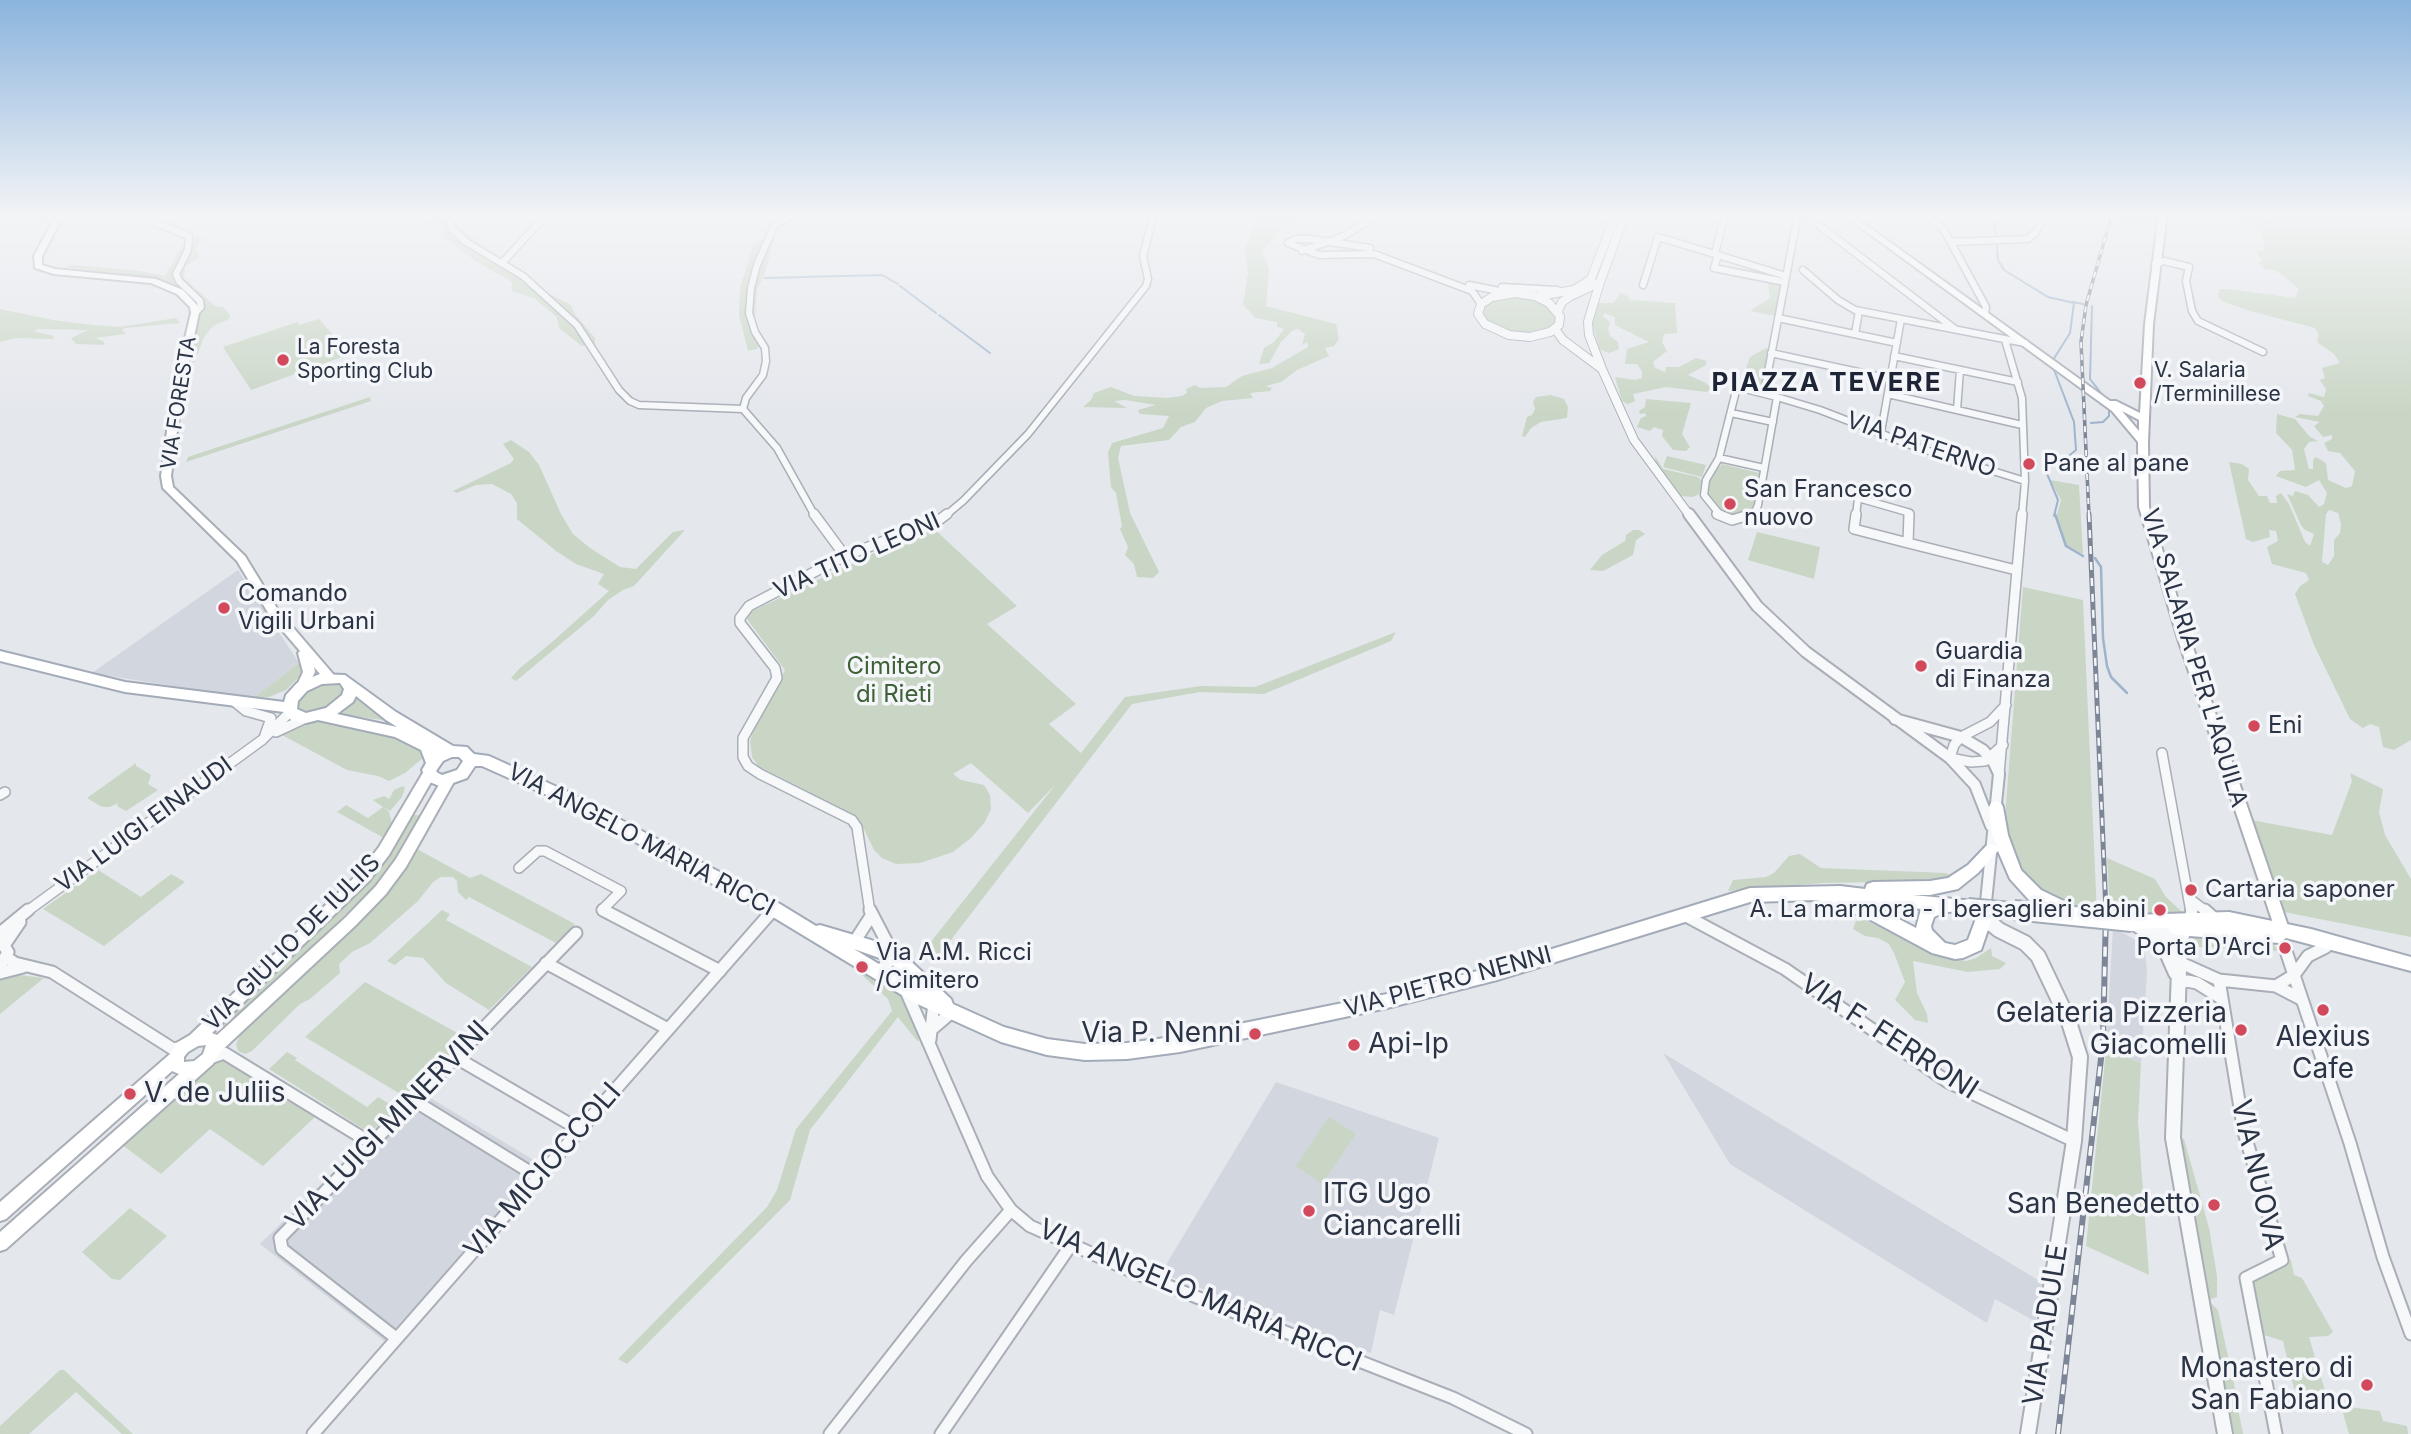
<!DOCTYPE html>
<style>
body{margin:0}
canvas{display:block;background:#e4e7ec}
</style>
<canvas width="2411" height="1434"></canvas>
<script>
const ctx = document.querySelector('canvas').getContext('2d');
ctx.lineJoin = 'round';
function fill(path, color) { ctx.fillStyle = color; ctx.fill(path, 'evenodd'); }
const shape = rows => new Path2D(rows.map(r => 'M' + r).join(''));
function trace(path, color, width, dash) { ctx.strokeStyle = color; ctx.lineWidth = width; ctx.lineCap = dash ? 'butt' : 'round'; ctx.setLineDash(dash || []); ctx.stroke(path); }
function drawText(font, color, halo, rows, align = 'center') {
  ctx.font = font + ' Inter,sans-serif'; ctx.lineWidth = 7; ctx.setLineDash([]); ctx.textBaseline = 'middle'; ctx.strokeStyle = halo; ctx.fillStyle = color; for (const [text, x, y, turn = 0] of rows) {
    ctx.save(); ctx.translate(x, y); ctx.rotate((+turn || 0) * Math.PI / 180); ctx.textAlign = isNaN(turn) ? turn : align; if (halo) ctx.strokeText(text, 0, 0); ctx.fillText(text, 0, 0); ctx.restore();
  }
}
fill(shape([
 [238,570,299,663,252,699,92,673],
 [2113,928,2144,944,2147,972,2141,1063,2106,1050],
 [1663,1053,2043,1283,2036,1322,1995,1299,1987,1323,1730,1164],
 [1276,1082,1439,1138,1394,1315,1380,1310,1371,1353,1161,1273],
 [417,1090,542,1165,384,1341,260,1244]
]), '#d2d6de');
fill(shape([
 [435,214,450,214,458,225,499,261,547,293,571,305,574,313,595,338,595,344,582,346,559,328,557,317,534,298,512,291,512,282,475,261,442,235,442,227,439,222,427,225,428,222,436,218],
 [1258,214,1310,214,1282,229,1264,248,1262,252,1269,269,1266,306,1336,324,1339,339,1334,346,1325,348,1329,356,1297,370,1281,382,1266,386,1272,388,1270,391,1250,393,1253,398,1222,401,1206,408,1195,422,1181,427,1169,440,1121,446,1118,458,1130,513,1159,572,1153,578,1137,577,1134,564,1125,555,1128,547,1120,529,1122,526,1116,493,1111,487,1108,453,1112,443,1163,428,1169,416,1140,414,1138,410,1156,405,1125,400,1114,401,1127,408,1083,407,1091,400,1094,393,1111,387,1134,396,1167,398,1182,396,1187,393,1186,389,1195,385,1200,388,1226,387,1242,376,1272,368,1308,347,1307,342,1302,345,1305,334,1298,329,1293,330,1281,342,1269,363,1259,364,1264,348,1274,342,1284,329,1277,327,1277,322,1256,318,1243,305,1248,273,1244,251],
 [2117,214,2157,214,2153,230,2115,222],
 [2219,214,2276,218,2275,214,2411,214,2411,740,2394,750,2383,747,2379,727,2370,724,2363,728,2350,719,2314,645,2295,594,2300,586,2309,580,2306,573,2272,564,2267,547,2278,541,2276,531,2269,530,2270,537,2253,542,2246,539,2229,462,2242,464,2249,469,2248,480,2259,496,2267,496,2270,503,2277,503,2276,496,2281,493,2289,504,2305,542,2310,546,2314,534,2305,530,2301,525,2287,494,2293,496,2295,491,2308,495,2319,507,2324,504,2327,493,2319,480,2306,487,2276,476,2280,471,2295,470,2292,450,2276,433,2277,414,2295,419,2310,437,2318,441,2309,442,2304,449,2309,469,2313,469,2313,460,2316,457,2326,463,2328,480,2346,488,2352,486,2355,471,2340,453,2328,451,2324,443,2332,439,2332,435,2323,437,2314,426,2320,422,2295,417,2300,414,2318,416,2324,406,2321,401,2308,396,2309,393,2324,397,2326,389,2320,380,2325,378,2322,368,2340,363,2334,354,2317,342,2319,335,2315,328,2250,311,2222,301,2218,296,2219,289,2227,289,2295,298,2299,289,2277,271,2264,269,2258,262,2262,260,2255,250,2264,251,2263,244,2266,243,2261,238,2261,227,2246,225,2236,218,2223,219,2218,218],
 [2329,510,2338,513,2341,524,2340,533,2334,540,2334,556,2328,565,2322,562,2326,514],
 [196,236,202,238,196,248,199,258,185,266,184,278,215,306,223,307,230,315,229,319,213,326,204,337,194,363,191,361,201,308,192,295,179,286,138,276,65,267,74,265,140,271,165,276,185,240],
 [766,238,774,239,765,274,757,289,754,328,760,342,757,349,748,351,739,315,740,288,754,244],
 [1768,282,1781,285,1775,316,1750,311,1770,298],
 [1621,293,1629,297,1629,300,1675,303,1677,333,1664,334,1662,342,1667,351,1653,362,1655,368,1665,372,1666,367,1679,367,1696,358,1707,361,1706,365,1688,375,1706,383,1711,388,1707,392,1666,387,1633,394,1635,401,1628,404,1622,401,1615,377,1635,380,1642,378,1642,371,1637,364,1625,364,1627,349,1649,342,1615,325,1615,317,1604,313,1603,316,1610,322,1608,329,1610,336,1618,342,1619,349,1609,353,1599,349,1591,317,1596,303,1613,303],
 [1509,295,1540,300,1557,316,1556,324,1547,331,1517,335,1485,320,1483,308,1490,300],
 [0,309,53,320,93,325,120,327,176,318,180,323,125,328,122,330,126,334,94,338,103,341,105,345,76,344,71,338,88,330,39,329,33,331,54,336,53,339,16,338,0,342],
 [319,319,350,354,251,390,223,347,297,322,299,325],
 [1766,348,1770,349,1763,385,1760,388,1741,383,1750,357],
 [1551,395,1564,399,1568,407,1567,418,1541,422,1531,428,1525,437,1522,436,1527,417,1532,415,1535,409,1533,402,1536,397],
 [370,397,371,401,186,462,188,457],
 [1646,399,1691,403,1682,434,1690,447,1686,451,1673,450,1662,436,1663,430,1654,427,1650,431,1637,427,1641,418,1646,416,1645,413,1640,414,1639,411,1645,407],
 [511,440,529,452,539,465,561,514,573,534,590,548,620,567,636,569,673,532,685,530,634,586,623,590,608,600,594,616,516,681,511,678,520,668,551,643,609,591,598,584,604,574,576,564,556,551,517,519,517,503,511,494,492,484,476,485,457,493,453,491,511,463,514,459,503,444],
 [1655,456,1663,469,1698,477,1702,481,1699,494,1693,497,1681,496,1656,465],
 [1667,456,1706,465,1702,477,1663,467],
 [1722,464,1759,473,1754,504,1749,513,1740,517,1726,516,1706,496,1709,478],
 [2050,480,2079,485,2083,554,2067,546,2056,518,2061,500],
 [931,526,1017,606,987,624,1076,704,1049,724,1081,753,1125,697,1201,686,1255,687,1396,632,1391,641,1264,694,1200,692,1132,704,934,962,922,953,1056,784,1028,813,971,763,953,774,961,780,984,785,990,795,991,809,985,822,971,838,953,852,920,863,896,864,882,858,874,850,860,821,850,813,759,767,752,757,750,741,756,724,785,670,744,615],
 [1633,530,1639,530,1645,534,1636,540,1633,555,1603,571,1590,570,1602,555,1625,541,1626,535],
 [1757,532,1820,547,1814,579,1748,560],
 [2023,587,2083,600,2097,914,2049,897,2035,886,2014,858,2005,817],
 [299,663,302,674,286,690,269,697,252,699],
 [339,682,344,687,343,694,326,709,309,712,297,708,297,698,313,684],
 [355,694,388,721,333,713],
 [318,720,378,732,403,740,421,747,424,757,405,773,389,781,378,776,347,770,282,735,303,723],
 [136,763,136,766,151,775,148,784,158,790,126,811,117,806,118,803,110,807,102,807,87,798],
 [2350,773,2383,789,2379,812,2385,835,2411,879,2411,937,2279,911,2251,820,2332,835,2352,781],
 [403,786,405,788,402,797,390,811,383,807,389,812,392,824,384,838,337,812,346,805,368,818,383,807,373,800,384,796,389,799,394,790],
 [411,815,421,815,406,846,380,880,229,1029,218,1023,342,904],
 [417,849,470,878,481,874,575,924,556,943,469,897,466,900,458,892,457,881,453,877,441,877,433,882,418,901,370,943,352,952,339,964,340,973,310,999,300,1004,252,1051,245,1054,238,1051,236,1044,239,1037,388,888],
 [1800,854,1821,868,1946,873,1954,878,1939,881,1822,883,1728,891,1733,880,1766,877,1774,873,1789,856],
 [2107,858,2155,879,2166,897,2182,912,2166,919,2110,912],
 [98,870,141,897,171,874,185,882,104,946,43,909],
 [442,910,450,914,446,920,532,967,489,1010,446,983,423,958,406,956,395,965,387,961],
 [1865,920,1951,959,1967,961,1976,958,1991,948,1992,956,2006,963,2000,969,1968,972,1913,961,1917,993,1927,1014,1928,1023,1915,1020,1895,1000,1905,982,1894,953,1889,944,1878,938,1865,936,1853,929,1856,921],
 [2193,935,2263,938,2273,943,2278,951,2198,947,2197,944,2189,944],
 [849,963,907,996,922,1024,918,1042,898,1017,810,1130,790,1200,627,1364,618,1359,767,1207,777,1190,796,1129,892,1011,888,999],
 [11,974,44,978,0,1014,0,976],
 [365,982,461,1035,461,1041,407,1094,402,1095,305,1037],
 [2106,1050,2141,1063,2138,1121,2149,1275,2086,1246],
 [287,1052,297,1058,295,1060,367,1107,378,1097,396,1108,370,1133,269,1069],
 [223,1058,317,1115,263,1166,210,1129,161,1174,121,1144,211,1062],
 [1329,1117,1356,1134,1322,1184,1296,1166],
 [2179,1137,2184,1139,2209,1228,2217,1276,2217,1297,2211,1299,2211,1303,2218,1310,2235,1389,2229,1389,2231,1397,2236,1399,2243,1434,2234,1434],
 [130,1208,167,1236,120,1280,112,1279,82,1252],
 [2282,1260,2291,1260,2294,1275,2302,1278,2333,1332,2328,1336,2309,1337,2326,1394,2294,1389,2283,1341,2261,1334,2246,1278],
 [60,1370,64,1370,133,1434,122,1434,76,1392,29,1434,0,1434,0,1426],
 [2341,1406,2380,1411,2383,1421,2407,1426,2408,1434,2349,1434]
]), '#c9d6c5');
trace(shape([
 [1994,214,1998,260,2004,270,2048,297,2074,303,2070,333,2053,360],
 [765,278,882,275,898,284],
 [900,286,936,313],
 [2073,302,2083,304],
 [2092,306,2090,379,2107,401],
 [939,315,990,353],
 [2053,367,2074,422,2076,450,2060,463,2045,469,2058,500,2054,516],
 [2091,423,2103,422,2109,416,2109,407]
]), '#9fb4cc', 2);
trace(shape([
 [2055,514,2066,546,2083,556],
 [2095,558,2101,567,2103,638,2107,666,2111,677,2127,693]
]), '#9fb4cc', 2.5);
const minorFar2 = shape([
 [134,214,189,236,188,250,176,274,179,281,200,301,201,307,195,313],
 [446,214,452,229,466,242,523,276,577,325,619,390,630,401,639,405,743,409,777,448,815,516],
 [1804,214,1955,329],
 [1925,214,1944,230,1986,307,1985,314],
 [1672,224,1675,214],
 [1951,242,2028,239,2036,232,2044,214],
 [1370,248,1310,239,1295,239,1288,243,1319,255,1374,254,1472,291,1481,304],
 [1302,251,1344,236,1379,214],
 [1715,254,1725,214],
 [502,263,547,214],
 [2155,264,2164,261,2189,267,2186,281,2192,311,2198,321,2263,352],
 [1803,270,1838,300,1855,310,2025,343],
 [1785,282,1714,268,1718,255,1786,276],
 [1469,285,1509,293],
 [1643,285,1658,237,1718,255],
 [1502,287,1557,290],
 [1778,318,1897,343],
 [1855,334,1859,311],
 [2005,340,2022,398,2025,481,2022,516],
 [1771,353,1890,379],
 [1894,356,2018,382],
 [1764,393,1798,214],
 [1888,394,2022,425],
 [1777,397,1820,410,1916,447,2025,481],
 [743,409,746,398,763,375,766,361,765,348,755,332,749,313,751,288,757,265,775,224,796,214],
 [1957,410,1960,370],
 [1731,413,1773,422],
 [1881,432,1901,319],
 [1719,458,1764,468],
 [945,516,963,501,1028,434,1146,286,1148,279,1143,256,1154,214],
 [1721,516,1704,495,1706,480,1719,458,1737,387,1777,397,1758,505,1755,512,1749,516],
 [1856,516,1858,498,1907,512,1910,516]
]);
const minorFar1 = shape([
 [814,514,845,556],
 [1717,514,1732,520,1752,514],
 [1856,514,1854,529,1908,543],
 [1908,543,2016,570],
 [1908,543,1909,514],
 [235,702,246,711,271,718,265,735],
 [276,732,306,718],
 [2003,745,1985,761,1971,762,1950,758,1954,745,1961,737,1990,722,2006,705],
 [2162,753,2191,912],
 [1999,774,2022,514],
 [0,795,5,792],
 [519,868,538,851,545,851,621,891,602,910,606,912],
 [2190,899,2207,912],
 [26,912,262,740,291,711],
 [771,912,774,909],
 [870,912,857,827,852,820,760,774,748,766,743,757,743,738,777,678,775,668,740,623,740,618,749,606,845,556,939,520,947,514]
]);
const minor = shape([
 [603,910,720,971],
 [870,910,894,956,878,973],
 [2205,910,2214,918],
 [1686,916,1785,969,1948,1082,2074,1141],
 [2190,920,2192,910],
 [0,933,28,910],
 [0,940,8,952,0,967],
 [5,944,20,922],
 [853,944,871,916],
 [2287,954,2350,1143,2383,1257,2411,1334],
 [6,957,15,963,52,972,173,1049,183,1047],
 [2179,962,2219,980,2276,986,2301,999],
 [546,963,668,1029],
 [0,973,23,967],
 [2219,980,2244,1132,2282,1260,2246,1278,2276,1434],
 [2178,984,2187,981,2197,983,2221,998],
 [2276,986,2294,975,2308,956,2326,947],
 [906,991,987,1176,1011,1210,1030,1226,1138,1274,1453,1398,1526,1434],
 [932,1029,953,1011],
 [930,1040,934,1002],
 [455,1057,580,1130],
 [210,1058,224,1053,371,1143],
 [413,1100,538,1177],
 [396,1338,282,1249,280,1238,576,933],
 [313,1434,773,910],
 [830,1434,966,1261,1011,1210],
 [941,1434,1071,1245]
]);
const tertiaryFar2 = shape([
 [1600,282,1588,322,1589,335,1601,366],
 [1515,293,1535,296,1549,303,1560,316,1559,325,1550,332,1530,337,1509,335,1485,324,1478,314,1481,304,1492,297,1515,293],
 [1539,296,1574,290,1591,279,1616,214],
 [1558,311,1562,302,1569,297,1600,282,1625,214],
 [1555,329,1563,340,1602,369,1634,440,1690,516]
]);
const tertiaryFar1 = shape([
 [1689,514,1757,606,1806,652,1950,758,1975,785,1991,826],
 [1895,719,1961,737,1983,750,1994,763,1999,774,1985,912]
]);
const tertiary = shape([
 [1985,910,1984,918,1999,930,2025,943,2038,956,2068,1019,2080,1057,2074,1141,2028,1434],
 [2134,923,2161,939,2176,973],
 [2162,927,2181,940],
 [2190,927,2183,932,2180,942,2173,1138,2225,1434]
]);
const secondary = shape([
 [30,214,52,215,59,224,42,256,42,265,55,269,156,279,183,290,198,306,199,313,182,393,171,476,173,487,245,556,278,610,333,674,335,677,333,680,325,680,314,667,315,672,306,690,298,690,296,687,303,672,298,653,300,651,270,616,237,561,163,488,161,476,172,393,191,313,190,307,177,294,151,283,54,274,35,268,34,256,51,224,46,219,30,214],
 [1842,214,1851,214,2110,401,2116,401,2140,413,2145,324,2159,214,2167,214,2153,324,2148,442,2149,507,2190,639,2289,929,2287,933,2282,935,2277,933,2275,929,2178,639,2139,507,2138,442,2112,411,1842,214],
 [2122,411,2139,420,2139,431,2122,411],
 [429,769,434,771,435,774,434,777,389,855,369,881,212,1033,217,1035,346,917,376,886,396,859,444,776,454,776,455,780,406,867,386,894,356,925,219,1053,213,1064,6,1249,0,1251,0,1232,179,1074,172,1071,6,1219,0,1221,0,1202,170,1054,178,1042,190,1035,359,873,379,847,424,771,429,769],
 [206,1045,203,1054,194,1061,184,1062,184,1057,188,1052,198,1046,206,1045]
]);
const primary = shape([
 [0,651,125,682,284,702,286,695,297,683,320,674,345,675,396,712,453,746,467,747,474,754,489,756,568,792,780,904,816,926,820,925,871,940,900,951,951,999,953,1004,1004,1027,1047,1039,1085,1044,1127,1043,1180,1036,1387,994,1497,966,1750,888,1840,886,1865,889,1867,884,1873,882,1930,881,1948,878,1968,865,1986,846,1991,844,1997,846,1992,835,1989,807,1991,803,1996,801,2001,803,2003,807,2008,835,2021,870,2041,890,2072,905,2074,910,2072,915,2066,917,2029,900,2010,879,1998,851,1978,873,1958,889,1930,895,1913,895,1974,901,1976,906,1974,911,1945,912,1934,917,1931,926,1932,930,1945,943,1955,945,1968,940,1978,913,1984,911,1990,913,1992,918,1981,950,1963,958,1955,959,1932,953,1869,919,1817,900,1750,902,1497,980,1387,1008,1180,1052,1127,1059,1085,1060,1047,1055,1001,1042,915,1003,768,914,558,800,482,766,475,766,467,778,442,787,427,781,422,770,426,763,421,750,395,737,318,720,306,723,291,720,284,712,125,692,0,661,0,651],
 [340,683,344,689,342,695,326,708,306,713,297,709,298,701,307,691,322,684,340,683],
 [356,696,386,720,397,727,337,714,353,702,356,696],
 [452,757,459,757,463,761,457,770,442,775,438,773,436,771,443,761,452,757],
 [1856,901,1921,909,1916,928,1880,909,1856,901],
 [854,949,888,961,917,987,854,949],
 [2229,912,2311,929,2411,957,2411,971,2286,938,2279,943,2177,935,2171,933,2169,928,2132,929,2126,927,2124,922,2126,917,2132,915,2229,912]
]);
trace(minorFar2, '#a9aeb7', 9);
trace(minorFar1, '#a9aeb7', 12);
trace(minor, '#a9aeb7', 15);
trace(tertiaryFar2, '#a9aeb7', 10);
trace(tertiaryFar1, '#a9aeb7', 14);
trace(tertiary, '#a9aeb7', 18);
trace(secondary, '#a9aeb7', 4);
trace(primary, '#a3abb8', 4);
trace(minorFar2, '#f7f8fa', 6);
trace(minorFar1, '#f7f8fa', 9);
trace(minor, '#f7f8fa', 11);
trace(tertiaryFar2, '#f7f8fa', 8);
trace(tertiaryFar1, '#f7f8fa', 10);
trace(tertiary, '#f7f8fa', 14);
fill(secondary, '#fff');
fill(primary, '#fff');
const railFar2 = shape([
 [2089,516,2081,342,2086,305,2112,214]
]);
const railFar1 = shape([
 [2089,514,2106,912]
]);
const rail = shape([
 [2058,1434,2103,1041,2106,910]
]);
trace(railFar2, '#7d8696', 3.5);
trace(railFar1, '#7d8696', 5);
trace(rail, '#7d8696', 6);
trace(railFar2, '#f4f6f9', 2, [6]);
trace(railFar1, '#f4f6f9', 2.5, [8]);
trace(rail, '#f4f6f9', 3.5, [10]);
const primaryBridgeFar1 = shape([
 [1968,906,2032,912]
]);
const primaryBridge = shape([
 [2014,910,2132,922]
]);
trace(primaryBridgeFar1, '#a3abb8', 18, []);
trace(primaryBridge, '#a3abb8', 22, []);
trace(primaryBridgeFar1, '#fff', 14);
trace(primaryBridge, '#fff', 18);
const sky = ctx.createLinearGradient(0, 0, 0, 414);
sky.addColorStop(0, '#8bb4dd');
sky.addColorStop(0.52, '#f3f4f6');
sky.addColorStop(1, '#f3f4f600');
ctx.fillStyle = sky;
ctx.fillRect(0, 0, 2411, 414);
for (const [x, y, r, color] of [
 [283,360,7,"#d1495b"],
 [2140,383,7,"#d1495b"],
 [2029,464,7,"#d1495b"],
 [1730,504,7,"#d1495b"],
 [224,608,7,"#d1495b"],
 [1921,666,7,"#d1495b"],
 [2254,726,7,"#d1495b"],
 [2191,890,7,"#d1495b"],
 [2160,910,7,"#d1495b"],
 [2285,948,7,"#d1495b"],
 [862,967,7,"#d1495b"],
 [2323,1010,7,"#d1495b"],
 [2241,1030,7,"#d1495b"],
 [1255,1034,7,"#d1495b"],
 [1354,1045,7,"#d1495b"],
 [130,1094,7,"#d1495b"],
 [2214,1205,7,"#d1495b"],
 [1309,1211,7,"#d1495b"],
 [2367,1385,7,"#d1495b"]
]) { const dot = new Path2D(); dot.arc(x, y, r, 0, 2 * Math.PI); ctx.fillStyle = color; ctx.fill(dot); trace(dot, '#f4f6f9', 2.5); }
drawText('21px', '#2b3445', '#f4f6f9', [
 ["La Foresta",297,348],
 ["Sporting Club",297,372],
 ["V. Salaria",2154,371],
 ["/Terminillese",2154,395]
], 'left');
drawText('21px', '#2b3445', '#f4f6f9', [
 ["VIA FORESTA",179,403,-81]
]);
drawText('24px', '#2b3445', '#f4f6f9', [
 ["VIA PATERNO",1921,445,19],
 ["VIA TITO LEONI",857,556,-24],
 ["VIA SALARIA PER L'AQUILA",2194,658,73],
 ["VIA LUIGI EINAUDI",144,825,-36],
 ["VIA ANGELO MARIA RICCI",641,840,28],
 ["VIA GIULIO DE IULIIS",292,943,-45],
 ["VIA PIETRO NENNI",1448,982,-15]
]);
drawText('24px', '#2b3445', '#f4f6f9', [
 ["Pane al pane",2043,464],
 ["San Francesco",1744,490],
 ["nuovo",1744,518],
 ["Comando",238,594],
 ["Vigili Urbani",238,622],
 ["Guardia",1935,652],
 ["di Finanza",1935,680],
 ["Eni",2268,726],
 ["Cartaria saponer",2205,890],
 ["A. La marmora - I bersaglieri sabini",2146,910,"right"],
 ["Porta D'Arci",2271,948,"right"],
 ["Via A.M. Ricci",876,953],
 ["/Cimitero",876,981]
], 'left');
drawText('24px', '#3f6138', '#f4f6f9', [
 ["Cimitero",894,667],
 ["di Rieti",894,695]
]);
ctx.letterSpacing = '2px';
drawText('bold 26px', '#1d2536', '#f4f6f9', [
 ["PIAZZA TEVERE",1827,383]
]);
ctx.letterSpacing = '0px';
drawText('28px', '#2b3445', '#f4f6f9', [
 ["Gelateria Pizzeria",2227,1014],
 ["Giacomelli",2227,1046],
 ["Via P. Nenni",1241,1034],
 ["Alexius",2323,1038,"center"],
 ["Cafe",2323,1070,"center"],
 ["Api-Ip",1368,1045,"left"],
 ["V. de Juliis",144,1094,"left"],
 ["ITG Ugo",1323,1195,"left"],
 ["Ciancarelli",1323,1227,"left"],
 ["San Benedetto",2200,1205],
 ["Monastero di",2353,1369],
 ["San Fabiano",2353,1401]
], 'right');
drawText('28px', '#2b3445', '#f4f6f9', [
 ["VIA F. FERRONI",1889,1037,33],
 ["VIA LUIGI MINERVINI",388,1126,-46],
 ["VIA MICIOCCOLI",543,1171,-49],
 ["VIA NUOVA",2257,1175,77],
 ["VIA ANGELO MARIA RICCI",1200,1296,23],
 ["VIA PADULE",2046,1325,-81]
]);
</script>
